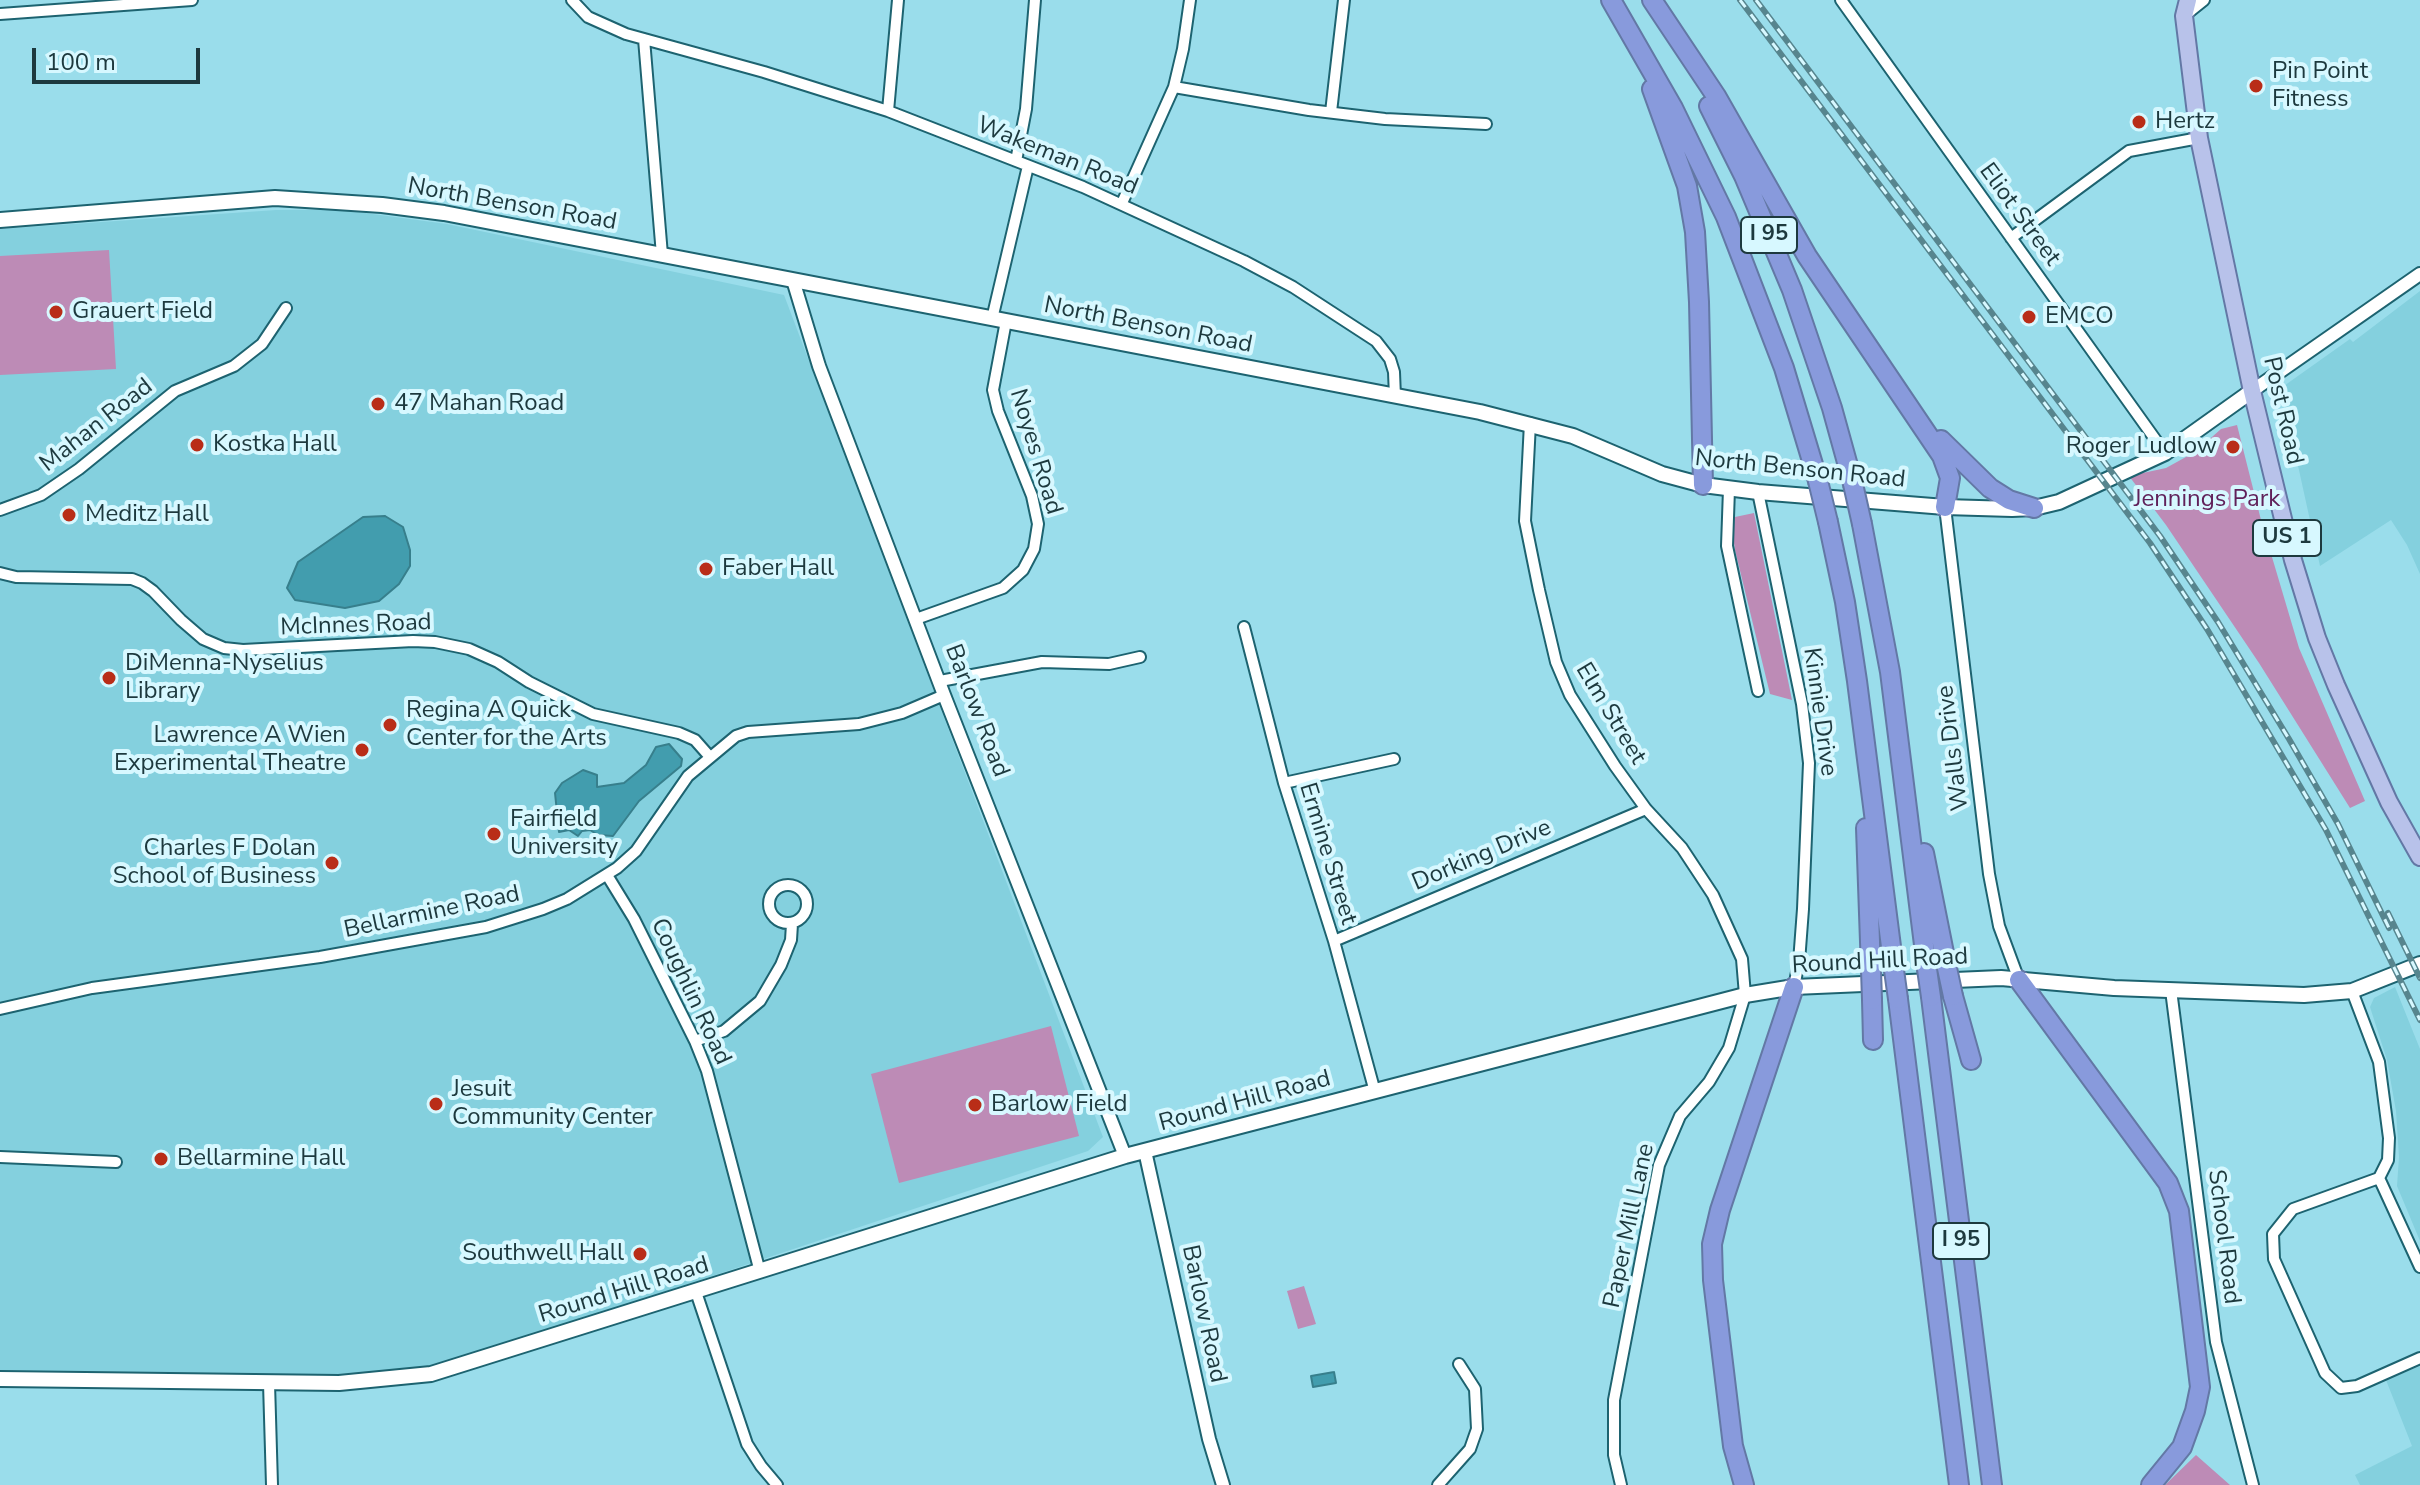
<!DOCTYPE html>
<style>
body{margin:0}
#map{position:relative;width:2420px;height:1485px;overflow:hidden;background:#9addeb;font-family:"Nunito Sans",sans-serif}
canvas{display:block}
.scale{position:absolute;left:32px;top:48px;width:168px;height:36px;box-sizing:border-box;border:4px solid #1d393e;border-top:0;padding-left:10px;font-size:24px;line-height:28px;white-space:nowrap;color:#1d393e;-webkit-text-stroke:6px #d7f8ff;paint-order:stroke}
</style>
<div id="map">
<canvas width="2420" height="1485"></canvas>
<div class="scale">100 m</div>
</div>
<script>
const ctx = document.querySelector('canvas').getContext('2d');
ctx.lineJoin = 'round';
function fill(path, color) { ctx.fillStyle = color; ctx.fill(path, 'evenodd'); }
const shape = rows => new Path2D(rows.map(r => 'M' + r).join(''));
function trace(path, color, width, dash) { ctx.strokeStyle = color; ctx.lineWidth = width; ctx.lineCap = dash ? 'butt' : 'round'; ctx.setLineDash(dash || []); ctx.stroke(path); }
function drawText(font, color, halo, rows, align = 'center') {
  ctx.font = font + ' "Nunito Sans",sans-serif'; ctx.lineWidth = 8; ctx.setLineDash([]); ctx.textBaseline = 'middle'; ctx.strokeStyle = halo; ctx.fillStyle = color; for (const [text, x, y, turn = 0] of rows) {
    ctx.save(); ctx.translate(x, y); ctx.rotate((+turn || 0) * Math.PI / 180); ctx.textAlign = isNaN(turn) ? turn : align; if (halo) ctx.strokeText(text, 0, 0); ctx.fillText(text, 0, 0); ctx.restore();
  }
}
fill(shape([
 [276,210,343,210,447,224,784,295,1103,1137,1088,1151,544,1332,424,1367,299,1380,147,1378,0,1372,0,229],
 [2420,291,2420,574,2407,545,2391,520,2320,566,2281,388,2350,339,2353,342],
 [2395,987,2420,1049,2420,1241,2397,1186,2399,1157,2396,1111,2387,1060,2370,1007,2374,998],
 [2420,1366,2420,1485,2360,1485,2355,1475,2412,1446,2386,1380]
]), '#84d0de');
fill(shape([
 [109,250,116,369,0,375,0,256],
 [2237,425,2261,520,2299,648,2365,801,2350,808,2259,663,2166,525,2129,476,2166,468,2195,452,2221,429],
 [1754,513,1792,700,1770,694,1735,550,1732,529,1735,517],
 [1051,1026,1079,1136,899,1183,871,1074],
 [1304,1286,1316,1324,1298,1329,1287,1291],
 [2196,1455,2230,1485,2165,1485]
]), '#bd8bb6');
const water = shape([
 [385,516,403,527,410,550,410,566,399,584,379,601,345,608,295,600,287,588,298,562,363,517,385,516],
 [669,744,682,759,681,766,639,801,613,836,598,835,590,830,582,831,578,836,569,830,559,832,555,793,562,783,583,770,597,775,597,787,624,783,646,765,656,747,669,744],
 [1334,1372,1336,1383,1313,1387,1311,1376,1334,1372]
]);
fill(water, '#429dae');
trace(water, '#377f8c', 2);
const minor = shape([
 [572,0,588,17,626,34,764,72,888,111,1083,187,1244,261,1293,287,1376,341,1390,359,1394,372,1395,397],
 [1841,0,2165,453],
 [0,14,192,0],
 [2184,16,2204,0],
 [644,39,662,255],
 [1174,87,1309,110,1385,119,1486,124],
 [888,111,898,0],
 [1331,112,1344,0],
 [1016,161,1026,109,1035,0],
 [1122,203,1174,87,1183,49,1190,0],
 [2011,238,2129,151,2199,138],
 [992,319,1028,166],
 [1530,423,1525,521,1539,590,1556,662,1570,695,1615,766,1646,809,1682,848,1713,895,1742,959,1745,995,1729,1048,1709,1082,1680,1116,1659,1165,1614,1400,1614,1455,1621,1485],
 [1729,489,1727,546,1758,691],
 [1758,492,1802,704,1809,763,1803,909,1799,962,1794,987],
 [1945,507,1989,874,1999,926,2019,980],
 [0,510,41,495,79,469,175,391,234,366,262,344,286,308],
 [0,573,16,577,132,579,142,583,153,591,181,620,203,639,224,648,243,650,413,641,435,642,469,649,498,662,529,682,593,714,679,733,695,740,710,757],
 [916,619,1003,588,1023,570,1034,549,1038,524,1032,496,998,411,993,390,1006,321],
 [1244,627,1284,783,1334,941,1375,1092],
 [940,681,1042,662,1109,664,1140,657],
 [1284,783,1394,759],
 [607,875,634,919,695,1041,707,1071,760,1272],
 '769 904a19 19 0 1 1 38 0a19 19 0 1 1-38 0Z',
 [1334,941,1646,809],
 [2171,990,2216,1342,2253,1485],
 [2352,991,2379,1062,2389,1138,2388,1160,2379,1178],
 [0,1009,92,988,320,957,486,927,543,909,567,899,617,868,636,851,688,776,736,736,748,732,859,724,902,713,944,695],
 [695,1041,724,1031,760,1001,781,965,791,940,792,924],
 [0,1157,116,1162],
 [2420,1267,2379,1178,2293,1209,2273,1234,2274,1259,2325,1373,2341,1388,2357,1386,2420,1358],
 [696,1292,747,1444,761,1466,777,1485],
 [269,1383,272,1485],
 [1438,1485,1470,1449,1477,1429,1475,1389,1459,1364]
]);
const tertiary = shape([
 [793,280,819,366,944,695,1125,1156],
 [2252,391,2420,274],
 [1145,1151,1209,1439,1223,1485]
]);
const secondary = shape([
 [0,220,275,198,382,205,444,213,1480,412,1573,436,1662,474,1703,485,1758,492,1945,507,2012,509,2034,508,2059,502,2165,453,2252,391],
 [0,1379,339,1383,431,1374,1125,1156,1745,995,1794,987,2001,978,2114,988,2304,995,2352,991,2420,964]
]);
const primary = shape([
 [2188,0,2184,16,2199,138,2252,391,2293,560,2317,638,2336,685,2389,802,2420,857]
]);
const motorway = shape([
 [1611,0,1673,108,1726,217,1784,368,1818,481],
 [1652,0,1716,96,1807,256,1942,456,1950,478,1945,507],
 [1652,89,1687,186,1695,232,1699,302,1703,485],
 [1709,106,1744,176,1792,290,1832,408,1853,484],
 [1941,440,1990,488,2009,500,2034,508],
 [1828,522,1845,602,1857,681,1894,970],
 [1862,524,1890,672,1927,969],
 [1866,828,1871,970],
 [1924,853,1947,968],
 [2019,980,2168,1183,2179,1211,2200,1387,2195,1411,2182,1447,2151,1485],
 [1953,996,1971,1060],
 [1931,997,1992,1485],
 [1898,999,1959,1485],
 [1872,1000,1873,1040],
 [1744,1485,1733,1446,1713,1280,1712,1244,1720,1210,1794,987]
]);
trace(minor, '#1d6370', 14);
trace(tertiary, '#1d6370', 16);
trace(secondary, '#1d6370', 18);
trace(primary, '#6378a5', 20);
trace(motorway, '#6378a5', 22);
trace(minor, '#fff', 10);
trace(tertiary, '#fff', 12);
trace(secondary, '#fff', 14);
trace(primary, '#b8c2ea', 16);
trace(motorway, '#889adc', 18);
const rail = shape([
 [1740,0,2150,543,2207,629,2326,830,2420,1020],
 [1756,0,2160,536,2218,622,2289,739,2338,824,2389,928],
 [2388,913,2420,978]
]);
trace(rail, '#57858e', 6);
trace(rail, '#d7f8ff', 3, [9]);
const motorwayBridge = shape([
 [1818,481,1828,522],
 [1853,484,1862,524],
 [1947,968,1953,996],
 [1927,969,1931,997],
 [1871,970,1872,1000],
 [1894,970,1898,999]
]);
trace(motorwayBridge, '#6378a5', 22, []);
trace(motorwayBridge, '#889adc', 18);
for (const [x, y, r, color] of [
 [2256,86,8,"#b92d18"],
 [2139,122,8,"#b92d18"],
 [56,312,8,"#b92d18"],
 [2029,317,8,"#b92d18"],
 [378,404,8,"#b92d18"],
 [197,445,8,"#b92d18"],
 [2233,447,8,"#b92d18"],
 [69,515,8,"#b92d18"],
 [706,569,8,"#b92d18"],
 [109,678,8,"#b92d18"],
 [390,725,8,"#b92d18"],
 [362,750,8,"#b92d18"],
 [494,834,8,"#b92d18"],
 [332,863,8,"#b92d18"],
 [436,1104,8,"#b92d18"],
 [975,1105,8,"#b92d18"],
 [161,1159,8,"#b92d18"],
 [640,1254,8,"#b92d18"]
]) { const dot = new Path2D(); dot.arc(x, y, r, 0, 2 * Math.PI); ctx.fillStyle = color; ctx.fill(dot); trace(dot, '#d7f8ff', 3); }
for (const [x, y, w] of [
 [1769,235,56],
 [2287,538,68],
 [1961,1241,56]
]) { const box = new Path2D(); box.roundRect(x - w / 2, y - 18, w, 36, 6); ctx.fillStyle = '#d7f8ff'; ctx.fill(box); trace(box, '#1d393e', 2); }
drawText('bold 22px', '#1d393e', null, [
 ["I 95",1769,235],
 ["US 1",2287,538],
 ["I 95",1961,1241]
]);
drawText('24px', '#1d393e', '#d7f8ff', [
 ["Pin Point",2272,72],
 ["Fitness",2272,100],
 ["Hertz",2155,122],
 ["Grauert Field",72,312],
 ["EMCO",2045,317],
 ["47 Mahan Road",394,404],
 ["Kostka Hall",213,445],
 ["Roger Ludlow",2217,447,"right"],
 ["Meditz Hall",85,515],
 ["Faber Hall",722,569],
 ["DiMenna-Nyselius",125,664],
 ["Library",125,692],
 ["Regina A Quick",406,711],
 ["Center for the Arts",406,739],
 ["Lawrence A Wien",346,736,"right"],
 ["Experimental Theatre",346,764,"right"],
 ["Fairfield",510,820],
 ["University",510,848],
 ["Charles F Dolan",316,849,"right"],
 ["School of Business",316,877,"right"],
 ["Jesuit",452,1090],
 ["Community Center",452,1118],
 ["Barlow Field",991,1105],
 ["Bellarmine Hall",177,1159],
 ["Southwell Hall",624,1254,"right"]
], 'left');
drawText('24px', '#1d393e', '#d7f8ff', [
 ["Wakeman Road",1057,157,22],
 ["North Benson Road",512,205,10],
 ["Eliot Street",2019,215,54],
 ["North Benson Road",1148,326,11],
 ["Post Road",2282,411,77],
 ["Mahan Road",97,426,-38],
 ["Noyes Road",1035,452,73],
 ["North Benson Road",1800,470,6],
 ["McInnes Road",356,626,-2],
 ["Barlow Road",976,711,69],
 ["Kinnie Drive",1819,712,82],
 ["Elm Street",1610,714,59],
 ["Walls Drive",1954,748,-97],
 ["Ermine Street",1327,854,73],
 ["Dorking Drive",1482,856,-23],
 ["Bellarmine Road",432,913,-12],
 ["Round Hill Road",1880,962,-3],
 ["Coughlin Road",690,992,65],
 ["Round Hill Road",1245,1102,-15],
 ["Paper Mill Lane",1630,1226,-78],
 ["School Road",2223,1237,83],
 ["Round Hill Road",624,1291,-17],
 ["Barlow Road",1203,1314,78]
]);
drawText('24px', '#60215a', '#d7f8ff', [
 ["Jennings Park",2207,500]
]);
</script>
